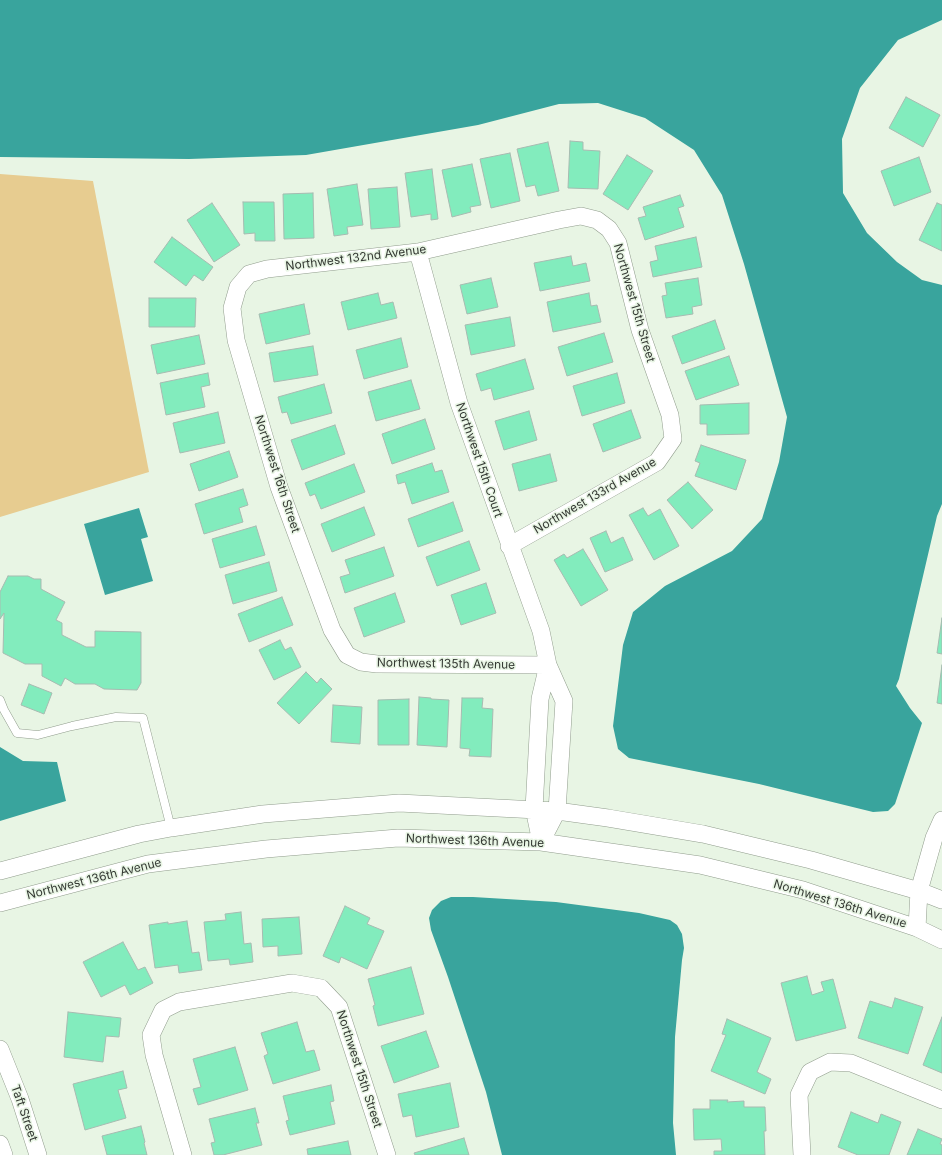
<!DOCTYPE html>
<style>
body{margin:0}
canvas{display:block;background:#e8f5e4}
</style>
<canvas width="942" height="1155"></canvas>
<script>
const ctx = document.querySelector('canvas').getContext('2d');
ctx.lineJoin = 'round';
function fill(path, color) { ctx.fillStyle = color; ctx.fill(path, 'evenodd'); }
const shape = rows => new Path2D(rows.map(r => 'M' + r).join(''));
function trace(path, color, width, dash) { ctx.strokeStyle = color; ctx.lineWidth = width; ctx.lineCap = dash ? 'butt' : 'round'; ctx.setLineDash(dash || []); ctx.stroke(path); }
function drawText(font, color, halo, rows, align = 'center') {
  ctx.font = font + ' Inter,sans-serif'; ctx.lineWidth = 3; ctx.setLineDash([]); ctx.textBaseline = 'middle'; ctx.strokeStyle = halo; ctx.fillStyle = color; for (const [text, x, y, turn = 0] of rows) {
    ctx.save(); ctx.translate(x, y); ctx.rotate((+turn || 0) * Math.PI / 180); ctx.textAlign = isNaN(turn) ? turn : align; if (halo) ctx.strokeText(text, 0, 0); ctx.fillText(text, 0, 0); ctx.restore();
  }
}
fill(shape([
 [0,174,93,181,149,472,0,517]
]), '#e7cc90');
fill(shape([
 [0,0,942,0,942,20,898,40,860,88,842,139,843,193,867,233,897,262,922,280,942,285,942,504,937,516,899,679,896,686,910,708,922,723,895,804,888,811,873,812,759,784,629,758,618,749,613,726,623,645,633,612,665,586,732,551,762,519,779,462,787,417,744,264,722,195,694,150,645,118,598,103,559,104,478,125,306,155,189,159,0,157],
 [139,508,148,537,141,539,153,581,105,595,84,524],
 [0,747,23,761,57,762,66,801,0,821],
 [451,897,473,897,556,902,639,913,670,920,677,925,682,934,684,948,682,960,675,1037,673,1123,676,1155,502,1155,486,1092,448,977,431,930,429,918,432,910,441,901]
]), '#39a49d');
const building = shape([
 [906,97,940,115,923,147,889,128,906,97],
 [570,141,583,142,583,150,600,151,598,189,568,188,570,141],
 [548,142,559,191,538,196,535,185,526,187,517,149,548,142],
 [510,153,520,201,491,208,480,159,510,153],
 [627,155,653,171,628,210,603,194,627,155],
 [919,157,931,192,894,206,881,171,919,157],
 [472,164,481,205,470,207,471,212,452,217,442,170,472,164],
 [432,169,438,219,431,220,431,214,411,217,405,173,432,169],
 [357,184,363,225,347,227,348,234,334,236,327,189,357,184],
 [397,187,400,227,371,229,368,189,397,187],
 [313,193,314,238,284,239,283,194,313,193],
 [680,195,684,206,678,208,684,227,645,240,638,218,646,216,643,207,680,195],
 [243,202,274,202,275,241,255,241,255,233,244,234,243,202],
 [212,203,240,245,214,262,187,220,212,203],
 [937,203,942,205,942,251,919,240,937,203],
 [172,237,213,267,203,281,194,275,186,286,154,262,172,237],
 [696,237,702,267,653,277,650,262,658,260,655,246,696,237],
 [571,256,573,266,586,263,590,281,540,291,534,263,571,256],
 [491,278,498,307,467,314,460,285,491,278],
 [698,278,702,305,692,307,693,314,666,318,662,296,667,295,665,283,698,278],
 [378,293,381,305,393,302,397,318,348,330,341,302,378,293],
 [589,293,591,306,597,305,601,322,553,332,547,302,589,293],
 [149,298,196,298,195,327,149,327,149,298],
 [304,304,310,334,266,344,259,314,304,304],
 [510,317,515,346,471,355,465,325,510,317],
 [715,320,725,349,682,364,672,336,715,320],
 [604,333,613,362,567,376,558,347,604,333],
 [199,335,205,364,157,374,151,345,199,335],
 [401,338,408,367,364,379,356,350,401,338],
 [313,346,318,375,274,382,269,353,313,346],
 [729,356,739,385,696,400,685,371,729,356],
 [525,359,534,389,494,400,491,388,481,391,476,374,525,359],
 [208,373,210,385,201,387,205,407,166,415,160,383,208,373],
 [617,373,625,403,582,416,573,386,617,373],
 [411,380,420,409,376,421,368,392,411,380],
 [324,384,332,413,291,424,287,412,282,413,278,397,324,384],
 [749,403,749,434,707,435,707,424,700,424,700,405,749,403],
 [631,410,641,438,603,452,593,424,631,410],
 [529,411,537,440,504,450,495,421,529,411],
 [218,412,225,443,180,453,173,423,218,412],
 [425,419,435,449,392,464,382,434,425,419],
 [335,425,345,454,302,470,291,440,335,425],
 [701,445,746,460,736,490,695,476,700,463,695,461,701,445],
 [229,451,238,477,199,491,190,464,229,451],
 [550,454,557,481,519,491,512,464,550,454],
 [432,463,435,472,442,470,449,492,412,504,405,482,398,484,396,475,432,463],
 [354,464,365,492,321,509,315,494,310,496,305,483,354,464],
 [688,482,713,510,692,529,667,500,688,482],
 [243,489,248,505,239,508,243,522,204,534,195,504,243,489],
 [453,502,463,531,418,547,408,519,453,502],
 [364,507,375,535,332,552,321,524,364,507],
 [643,508,648,516,660,509,679,546,654,560,629,515,643,508],
 [256,526,265,555,220,568,212,539,256,526],
 [606,531,611,543,623,537,633,560,605,572,590,538,606,531],
 [469,541,480,570,437,586,426,557,469,541],
 [384,547,394,576,345,593,340,577,350,574,345,560,384,547],
 [583,549,608,590,581,606,554,560,564,554,567,558,583,549],
 [269,562,277,591,233,604,225,575,269,562],
 [8,576,28,576,34,579,41,579,41,589,65,602,56,620,62,623,62,635,86,647,95,647,95,631,141,632,141,683,137,690,104,689,95,684,75,684,65,678,61,686,42,676,42,664,25,664,3,653,4,613,0,619,0,592,8,576],
 [486,583,496,613,461,625,451,595,486,583],
 [395,593,405,622,364,637,354,608,395,593],
 [282,597,293,625,249,642,238,614,282,597],
 [942,618,942,654,937,653,942,618],
 [280,640,285,650,291,647,301,667,274,680,259,650,280,640],
 [942,665,942,704,937,703,942,665],
 [306,672,317,683,321,678,332,689,299,724,277,703,306,672],
 [29,684,52,693,44,714,21,705,29,684],
 [419,697,431,698,431,699,449,700,447,747,417,745,419,697],
 [462,698,483,698,482,708,493,709,491,757,469,756,470,749,460,748,462,698],
 [409,699,409,745,378,745,378,700,409,699],
 [333,705,362,707,360,744,331,742,333,705],
 [345,906,370,918,367,924,384,931,367,969,341,957,339,963,323,956,345,906],
 [241,912,244,944,251,943,253,962,230,965,229,959,208,961,204,922,226,920,225,914,241,912],
 [299,917,302,954,278,956,278,946,263,947,262,919,299,917],
 [187,921,192,953,199,952,202,970,179,973,178,965,155,968,149,925,168,922,168,924,187,921],
 [123,942,138,970,145,967,153,983,130,995,125,985,101,997,83,962,123,942],
 [411,967,424,1014,378,1026,373,1006,375,1005,368,979,411,967],
 [807,976,812,995,824,991,821,982,833,979,846,1028,796,1041,781,983,807,976],
 [895,998,923,1007,908,1054,858,1038,870,1001,892,1008,895,998],
 [68,1012,121,1018,119,1037,106,1036,103,1062,64,1057,68,1012],
 [942,1017,942,1073,923,1065,942,1017],
 [727,1019,771,1038,757,1072,771,1079,765,1094,711,1071,726,1035,722,1034,727,1019],
 [297,1022,306,1052,314,1050,320,1070,273,1084,264,1056,268,1054,261,1033,297,1022],
 [426,1031,439,1067,394,1083,381,1046,426,1031],
 [235,1047,248,1090,198,1105,193,1089,201,1087,193,1059,235,1047],
 [123,1071,127,1088,118,1090,126,1118,85,1130,73,1084,123,1071],
 [450,1083,459,1127,416,1137,412,1115,403,1117,398,1094,450,1083],
 [331,1085,334,1101,330,1102,335,1124,290,1135,286,1121,289,1120,283,1096,331,1085],
 [710,1100,728,1100,727,1102,744,1101,744,1107,765,1107,766,1131,764,1131,765,1155,714,1155,714,1151,722,1151,721,1139,694,1140,693,1109,710,1109,710,1100],
 [255,1108,259,1123,256,1123,262,1145,223,1155,214,1155,211,1143,215,1142,209,1119,255,1108],
 [851,1112,878,1123,881,1114,901,1122,889,1155,858,1155,838,1147,851,1112],
 [141,1126,145,1142,144,1143,147,1155,107,1155,102,1136,141,1126],
 [918,1129,942,1139,940,1144,942,1145,942,1155,907,1155,918,1129],
 [464,1138,469,1155,415,1155,414,1153,464,1138],
 [348,1141,351,1155,308,1155,307,1149,348,1141]
]);
fill(building, '#82ecbd');
trace(building, '#a7bbb1', 1);
const lane = shape([
 [0,700,4,710,17,733,38,735,72,726,116,717,143,718,171,828]
]);
const street = shape([
 [418,252,459,403,541,631,548,665,564,701,557,811,541,842],
 [509,546,657,462,673,439,670,415,640,330,618,243,609,229,597,220,581,216,559,220,418,252,267,269,249,274,238,287,232,308,236,340,279,487,332,630,347,655,361,662,377,664,548,665],
 [541,842,534,809,540,699,548,665],
 [0,871,139,834,171,828,263,814,399,803,557,811,608,818,703,834,811,860,919,891,942,900],
 [0,903,148,864,266,849,398,838,541,842,700,865,803,890,917,928,942,940],
 [917,928,919,891,934,838,942,820],
 [0,1049,20,1099,38,1155],
 [0,1144,4,1155],
 [183,1155,154,1055,151,1035,163,1010,179,1002,292,983,321,988,339,1007,387,1155],
 [802,1155,799,1095,810,1072,830,1062,851,1063,942,1100]
]);
trace(lane, '#919d8d', 9);
trace(street, '#919d8d', 18);
trace(lane, '#fff', 8);
trace(street, '#fff', 17);
drawText('12px', '#353a34', '#e8f5e4', [
 ["Northwest 132nd Avenue",356,258,-7],
 ["Northwest 15th Street",634,303,74],
 ["Northwest 15th Court",479,460,71],
 ["Northwest 16th Street",277,474,72],
 ["Northwest 133rd Avenue",595,496,-30],
 ["Northwest 135th Avenue",446,664,1],
 ["Northwest 136th Avenue",475,841,2],
 ["Northwest 136th Avenue",94,879,-14],
 ["Northwest 136th Avenue",840,904,17],
 ["Northwest 15th Street",359,1069,72],
 ["Taft Street",24,1113,71]
]);
</script>
